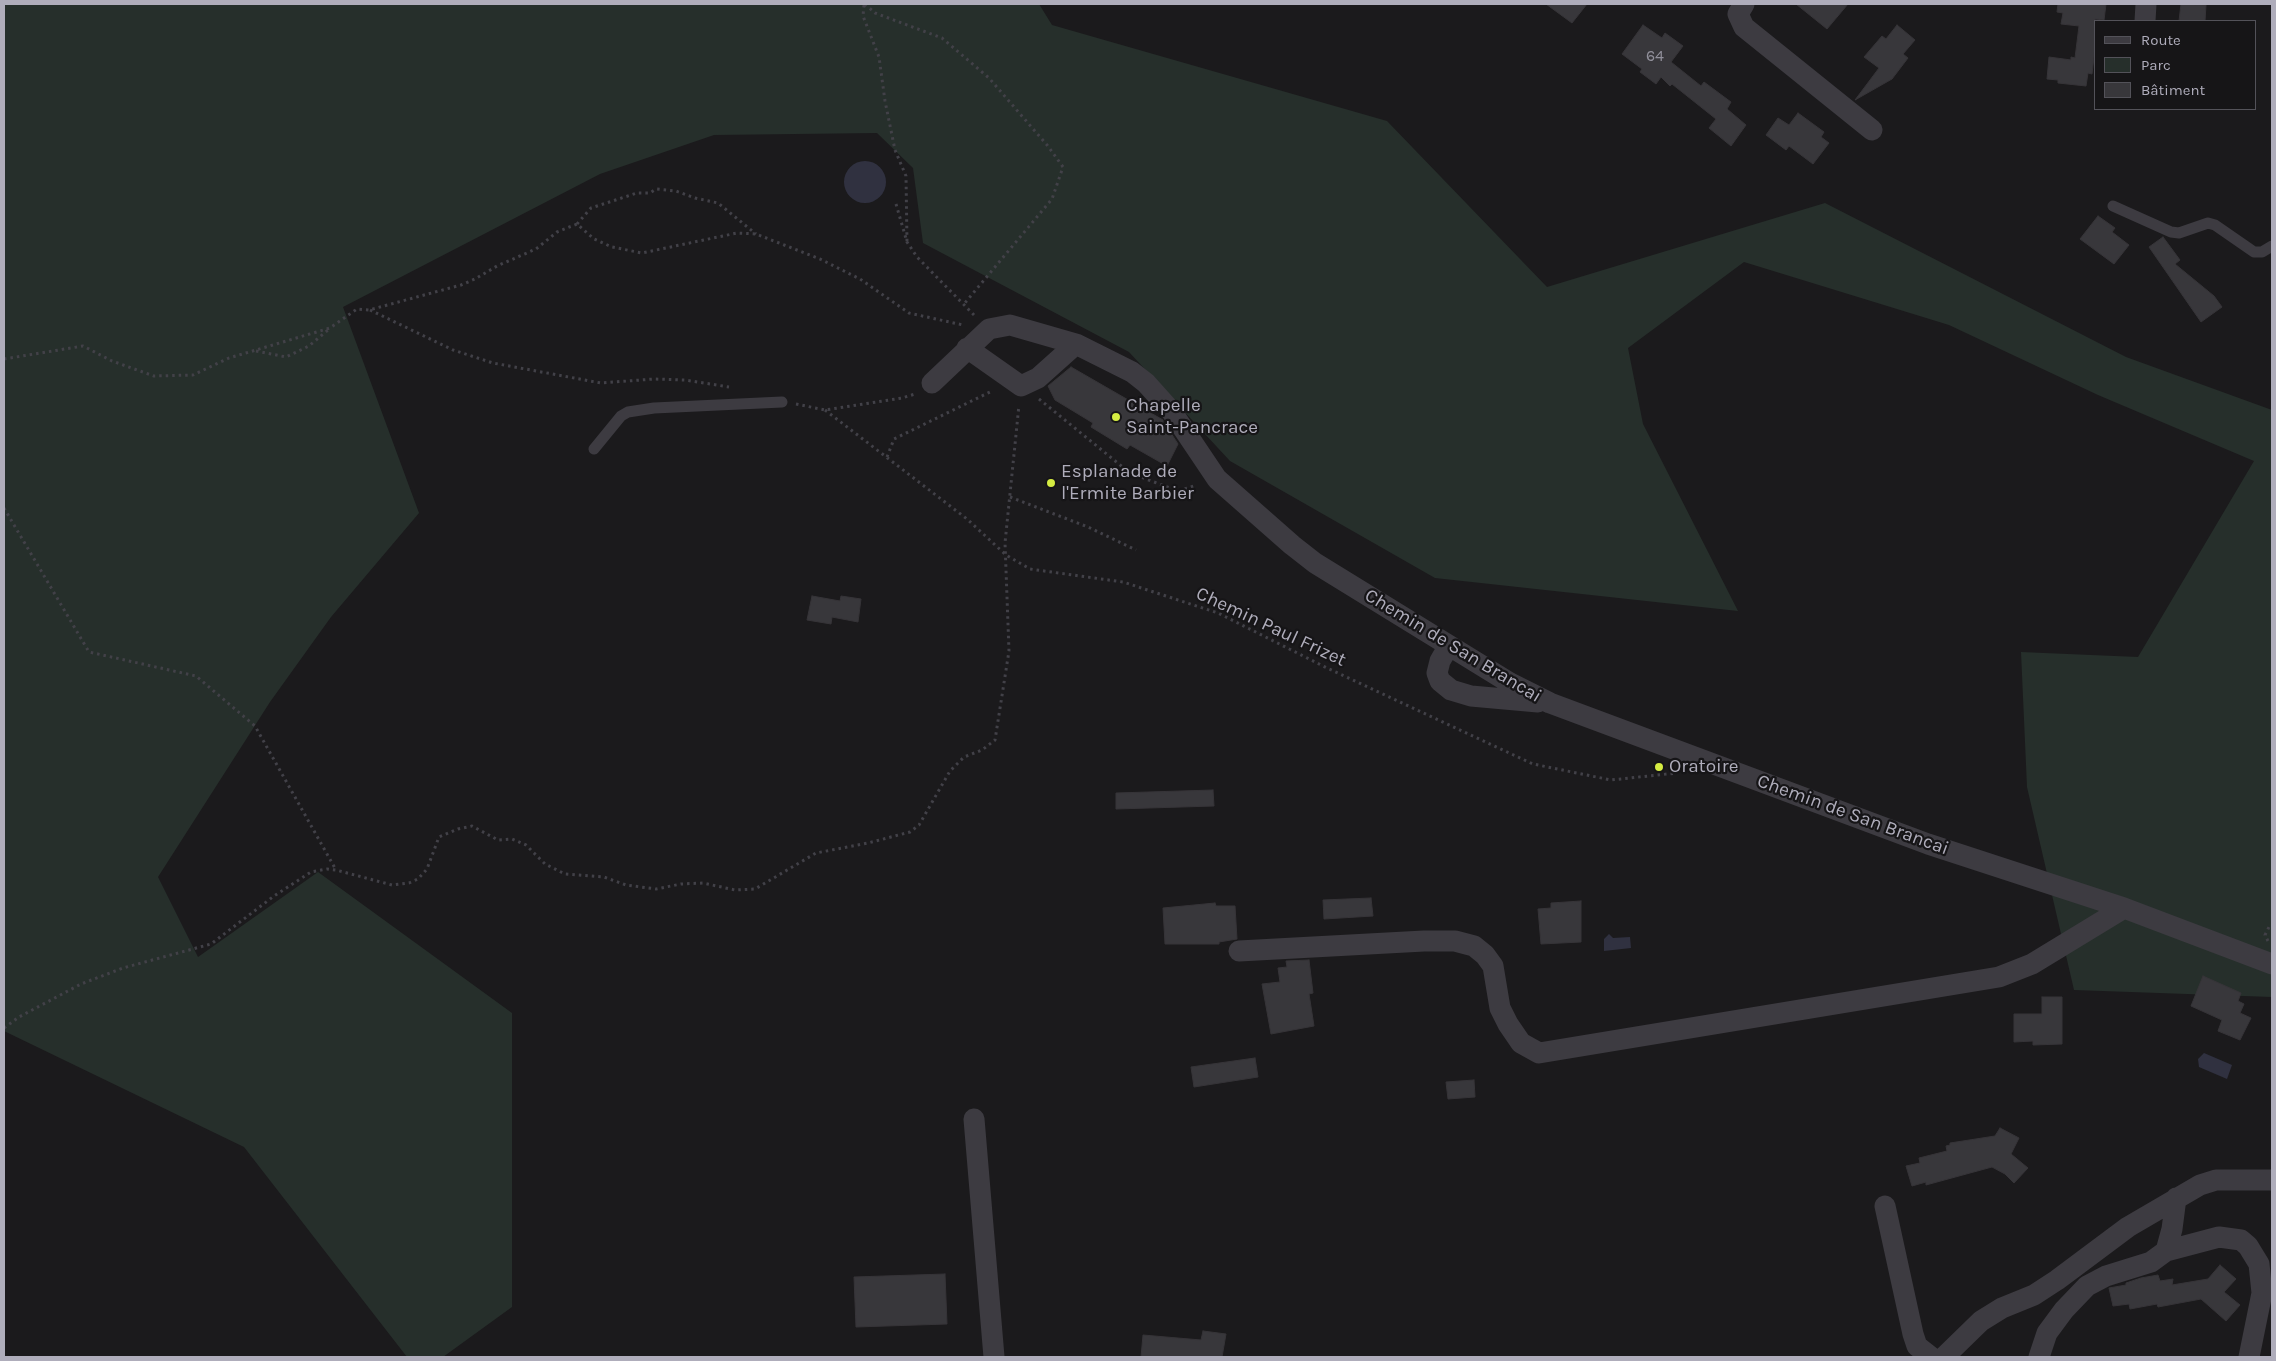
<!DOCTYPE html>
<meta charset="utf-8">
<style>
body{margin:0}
#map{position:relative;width:2276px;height:1361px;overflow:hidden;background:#1b1a1c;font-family:Karla,sans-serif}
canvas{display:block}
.frame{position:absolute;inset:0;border:5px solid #afadbb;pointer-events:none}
.legend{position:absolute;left:2094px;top:20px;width:162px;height:90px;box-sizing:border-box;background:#161517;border:1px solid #535259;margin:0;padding:6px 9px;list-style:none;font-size:15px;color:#afadbb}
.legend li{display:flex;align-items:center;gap:10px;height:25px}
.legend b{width:25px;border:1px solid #535259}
</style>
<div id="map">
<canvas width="2276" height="1361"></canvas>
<div class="frame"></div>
<ul class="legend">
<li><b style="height:6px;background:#3d3b41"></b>Route</li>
<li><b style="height:14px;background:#262f2b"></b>Parc</li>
<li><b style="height:14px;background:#38373b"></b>Bâtiment</li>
</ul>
</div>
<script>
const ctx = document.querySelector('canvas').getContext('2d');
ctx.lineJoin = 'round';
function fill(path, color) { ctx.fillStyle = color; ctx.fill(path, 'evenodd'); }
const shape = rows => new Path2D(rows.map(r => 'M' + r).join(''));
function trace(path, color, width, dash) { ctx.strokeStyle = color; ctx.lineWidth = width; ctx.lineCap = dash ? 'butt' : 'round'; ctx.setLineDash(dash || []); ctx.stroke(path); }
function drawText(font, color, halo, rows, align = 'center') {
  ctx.font = font + ' Karla,sans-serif'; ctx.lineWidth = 4.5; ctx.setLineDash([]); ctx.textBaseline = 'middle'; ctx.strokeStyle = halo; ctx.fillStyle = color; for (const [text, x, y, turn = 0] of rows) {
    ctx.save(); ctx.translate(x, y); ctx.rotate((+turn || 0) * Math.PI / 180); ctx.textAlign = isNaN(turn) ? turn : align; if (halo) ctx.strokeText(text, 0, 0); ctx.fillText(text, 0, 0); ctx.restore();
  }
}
fill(shape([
 [4,4,1039,4,1052,25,1387,121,1547,287,1825,203,2126,357,2272,410,2272,997,2074,990,2027,787,2021,652,2138,657,2254,461,2098,395,1949,325,1744,262,1628,348,1643,424,1738,611,1435,578,1230,461,1129,352,923,243,913,168,877,133,714,135,600,174,343,307,419,513,331,617,270,702,158,877,198,957,318,872,512,1013,512,1307,443,1357,407,1357,244,1147,4,1031]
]), '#262f2b');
fill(shape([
 '844 182a21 21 0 1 1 42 0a21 21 0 1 1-42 0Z',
 [1609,934,1613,938,1630,937,1631,948,1604,951,1604,939],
 [2204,1053,2232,1065,2227,1079,2199,1067,2198,1059]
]), '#303140');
const building = shape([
 [1546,4,1587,4,1572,23,1546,4],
 [1796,4,1848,4,1827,29,1796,4],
 [2058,4,2106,4,2104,20,2095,19,2095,48,2092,74,2088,73,2086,86,2058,83,2058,80,2047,79,2049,57,2071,60,2071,57,2075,58,2079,26,2061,24,2063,13,2057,12,2058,4],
 [2181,4,2206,5,2205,21,2179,21,2181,4],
 [1643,25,1662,38,1665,33,1683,46,1671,62,1701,86,1704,82,1731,102,1727,109,1746,125,1731,146,1709,128,1716,119,1672,84,1670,86,1661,77,1656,84,1640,72,1642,69,1622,54,1643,25],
 [1897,25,1915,40,1903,54,1908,58,1892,79,1855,100,1879,68,1864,57,1882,36,1886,39,1897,25],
 [1798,113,1824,132,1821,137,1829,143,1813,164,1789,146,1786,150,1766,135,1778,118,1789,125,1798,113],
 [2098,216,2115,228,2112,232,2129,245,2114,264,2080,239,2098,216],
 [2163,237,2180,260,2175,264,2214,296,2222,307,2201,322,2149,247,2163,237],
 [1071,367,1163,420,1163,424,1167,427,1178,444,1167,466,1130,445,1127,449,1091,427,1093,423,1055,400,1048,386,1071,367],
 [812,596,840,601,841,596,861,599,858,622,832,617,831,624,807,620,812,596],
 [1213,790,1214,806,1116,809,1116,793,1213,790],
 [1371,898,1373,916,1324,919,1323,900,1371,898],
 [1581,901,1581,942,1541,944,1538,909,1551,908,1551,903,1581,901],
 [1215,903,1216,906,1235,906,1237,939,1219,942,1219,944,1165,944,1163,908,1215,903],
 [1309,960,1313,993,1309,994,1314,1026,1271,1034,1262,984,1280,982,1278,968,1287,967,1286,961,1309,960],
 [2203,976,2241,993,2238,1001,2244,1004,2240,1013,2251,1018,2240,1040,2218,1031,2222,1020,2191,1006,2203,976],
 [2042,997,2062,997,2062,1044,2033,1045,2033,1041,2014,1042,2014,1014,2042,1014,2042,997],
 [1255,1058,1258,1077,1194,1087,1191,1067,1255,1058],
 [1474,1080,1475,1097,1448,1099,1446,1082,1474,1080],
 [2000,1128,2019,1138,2011,1154,2028,1168,2014,1183,2005,1174,1992,1167,1926,1185,1926,1182,1912,1186,1906,1166,1920,1163,1919,1158,1947,1151,1946,1146,1950,1145,1950,1143,1995,1136,2000,1128],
 [2220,1265,2236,1279,2224,1292,2240,1305,2226,1321,2201,1299,2158,1307,2157,1304,2130,1309,2129,1304,2113,1306,2109,1288,2126,1285,2126,1283,2141,1278,2158,1275,2160,1281,2173,1279,2172,1285,2208,1279,2220,1265],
 [945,1274,947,1324,856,1327,854,1277,945,1274],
 [1203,1331,1226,1334,1222,1357,1141,1357,1143,1335,1201,1340,1203,1331]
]);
fill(building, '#38373b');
trace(building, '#363438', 1);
trace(shape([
 [865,4,875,13,942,38,989,78,1047,145,1063,167,1052,199,964,304],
 [864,5,863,16,879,57,885,101,895,150,906,176,907,242],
 [896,204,907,242,917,257,974,315],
 [577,224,591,208,637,193,650,193,656,189,676,191,695,198,718,203,756,234],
 [370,310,453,350,493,363,601,383,654,379,685,380,729,387],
 [256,351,286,357,309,346,328,330],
 [4,359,83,346,112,361,154,376,193,375,229,358,330,328,357,309,369,310,461,285,475,279,497,266,536,249,557,232,577,224,594,239,612,247,642,253,737,233,756,234,820,259,860,279,909,313,963,325],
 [1039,399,1130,473,1178,491,1197,485],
 [796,404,825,410,902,398,915,394],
 [825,410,967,519,1006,555,1030,569,1123,582,1218,613,1327,668,1533,764,1611,780,1677,773],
 [887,457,894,439,992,391],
 [1010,497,1088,527,1136,550],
 [4,508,89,652,196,676,255,726,336,870],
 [2268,941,2265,935,2269,927,2272,925],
 [4,1028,19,1017,81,984,123,968,211,944,274,896,311,872,327,869,336,870,392,885,409,883,418,879,427,869,439,837,458,829,472,826,498,840,512,839,526,845,545,864,565,874,604,877,626,885,656,889,681,884,703,883,735,890,755,889,816,853,868,843,910,832,919,825,950,771,964,757,982,750,995,740,1009,651,1005,543,1019,405]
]), '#424148', 3, [2.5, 4]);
trace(shape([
 [2113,206,2171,232,2179,233,2208,223,2215,225,2254,252,2262,252,2272,246],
 [594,449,621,416,628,412,654,408,782,402]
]), '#3d3b41', 11);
trace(shape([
 [1744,4,1738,14,1744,27,1872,130],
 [2145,21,2146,4],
 [967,348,1021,386,1038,378,1076,344],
 [932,383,989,329,1010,325,1076,344,1132,372,1146,383,1172,412,1217,479,1292,545,1315,563,1510,683,1550,703,1928,844,2124,908,2272,964],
 [1448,647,1440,661,1437,673,1440,681,1451,690,1471,696,1538,702],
 [1239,951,1424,941,1455,941,1474,946,1485,955,1493,966,1500,1008,1508,1024,1521,1043,1539,1053,1999,977,2032,964,2124,908],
 [974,1119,994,1357],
 [1885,1206,1913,1334,1917,1346,1931,1357],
 [2166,1251,2219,1237,2241,1240,2248,1246,2259,1264,2262,1293,2249,1357],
 [1944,1357,1981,1321,2002,1308,2034,1295,2057,1280,2128,1227,2200,1185,2216,1180,2272,1180],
 [2039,1357,2047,1333,2064,1310,2087,1286,2106,1276,2151,1262,2166,1251,2172,1229,2176,1198]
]), '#3d3b41', 21);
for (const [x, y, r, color] of [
 [1116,417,5,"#d5ec42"],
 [1051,483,5,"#d5ec42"],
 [1659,767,5,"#d5ec42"]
]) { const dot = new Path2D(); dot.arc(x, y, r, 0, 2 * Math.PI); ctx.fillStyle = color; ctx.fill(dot); trace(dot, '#161517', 2); }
drawText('16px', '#91909b', null, [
 ["64",1655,56]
]);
drawText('19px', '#afadbb', '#161517', [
 ["Chapelle",1126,406],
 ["Saint-Pancrace",1126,428],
 ["Esplanade de",1061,472],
 ["l'Ermite Barbier",1061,494],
 ["Oratoire",1669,767]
], 'left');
drawText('19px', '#afadbb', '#161517', [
 ["Chemin Paul Frizet",1271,627,25],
 ["Chemin de San Brancai",1453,646,31],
 ["Chemin de San Brancai",1853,815,20]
]);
</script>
